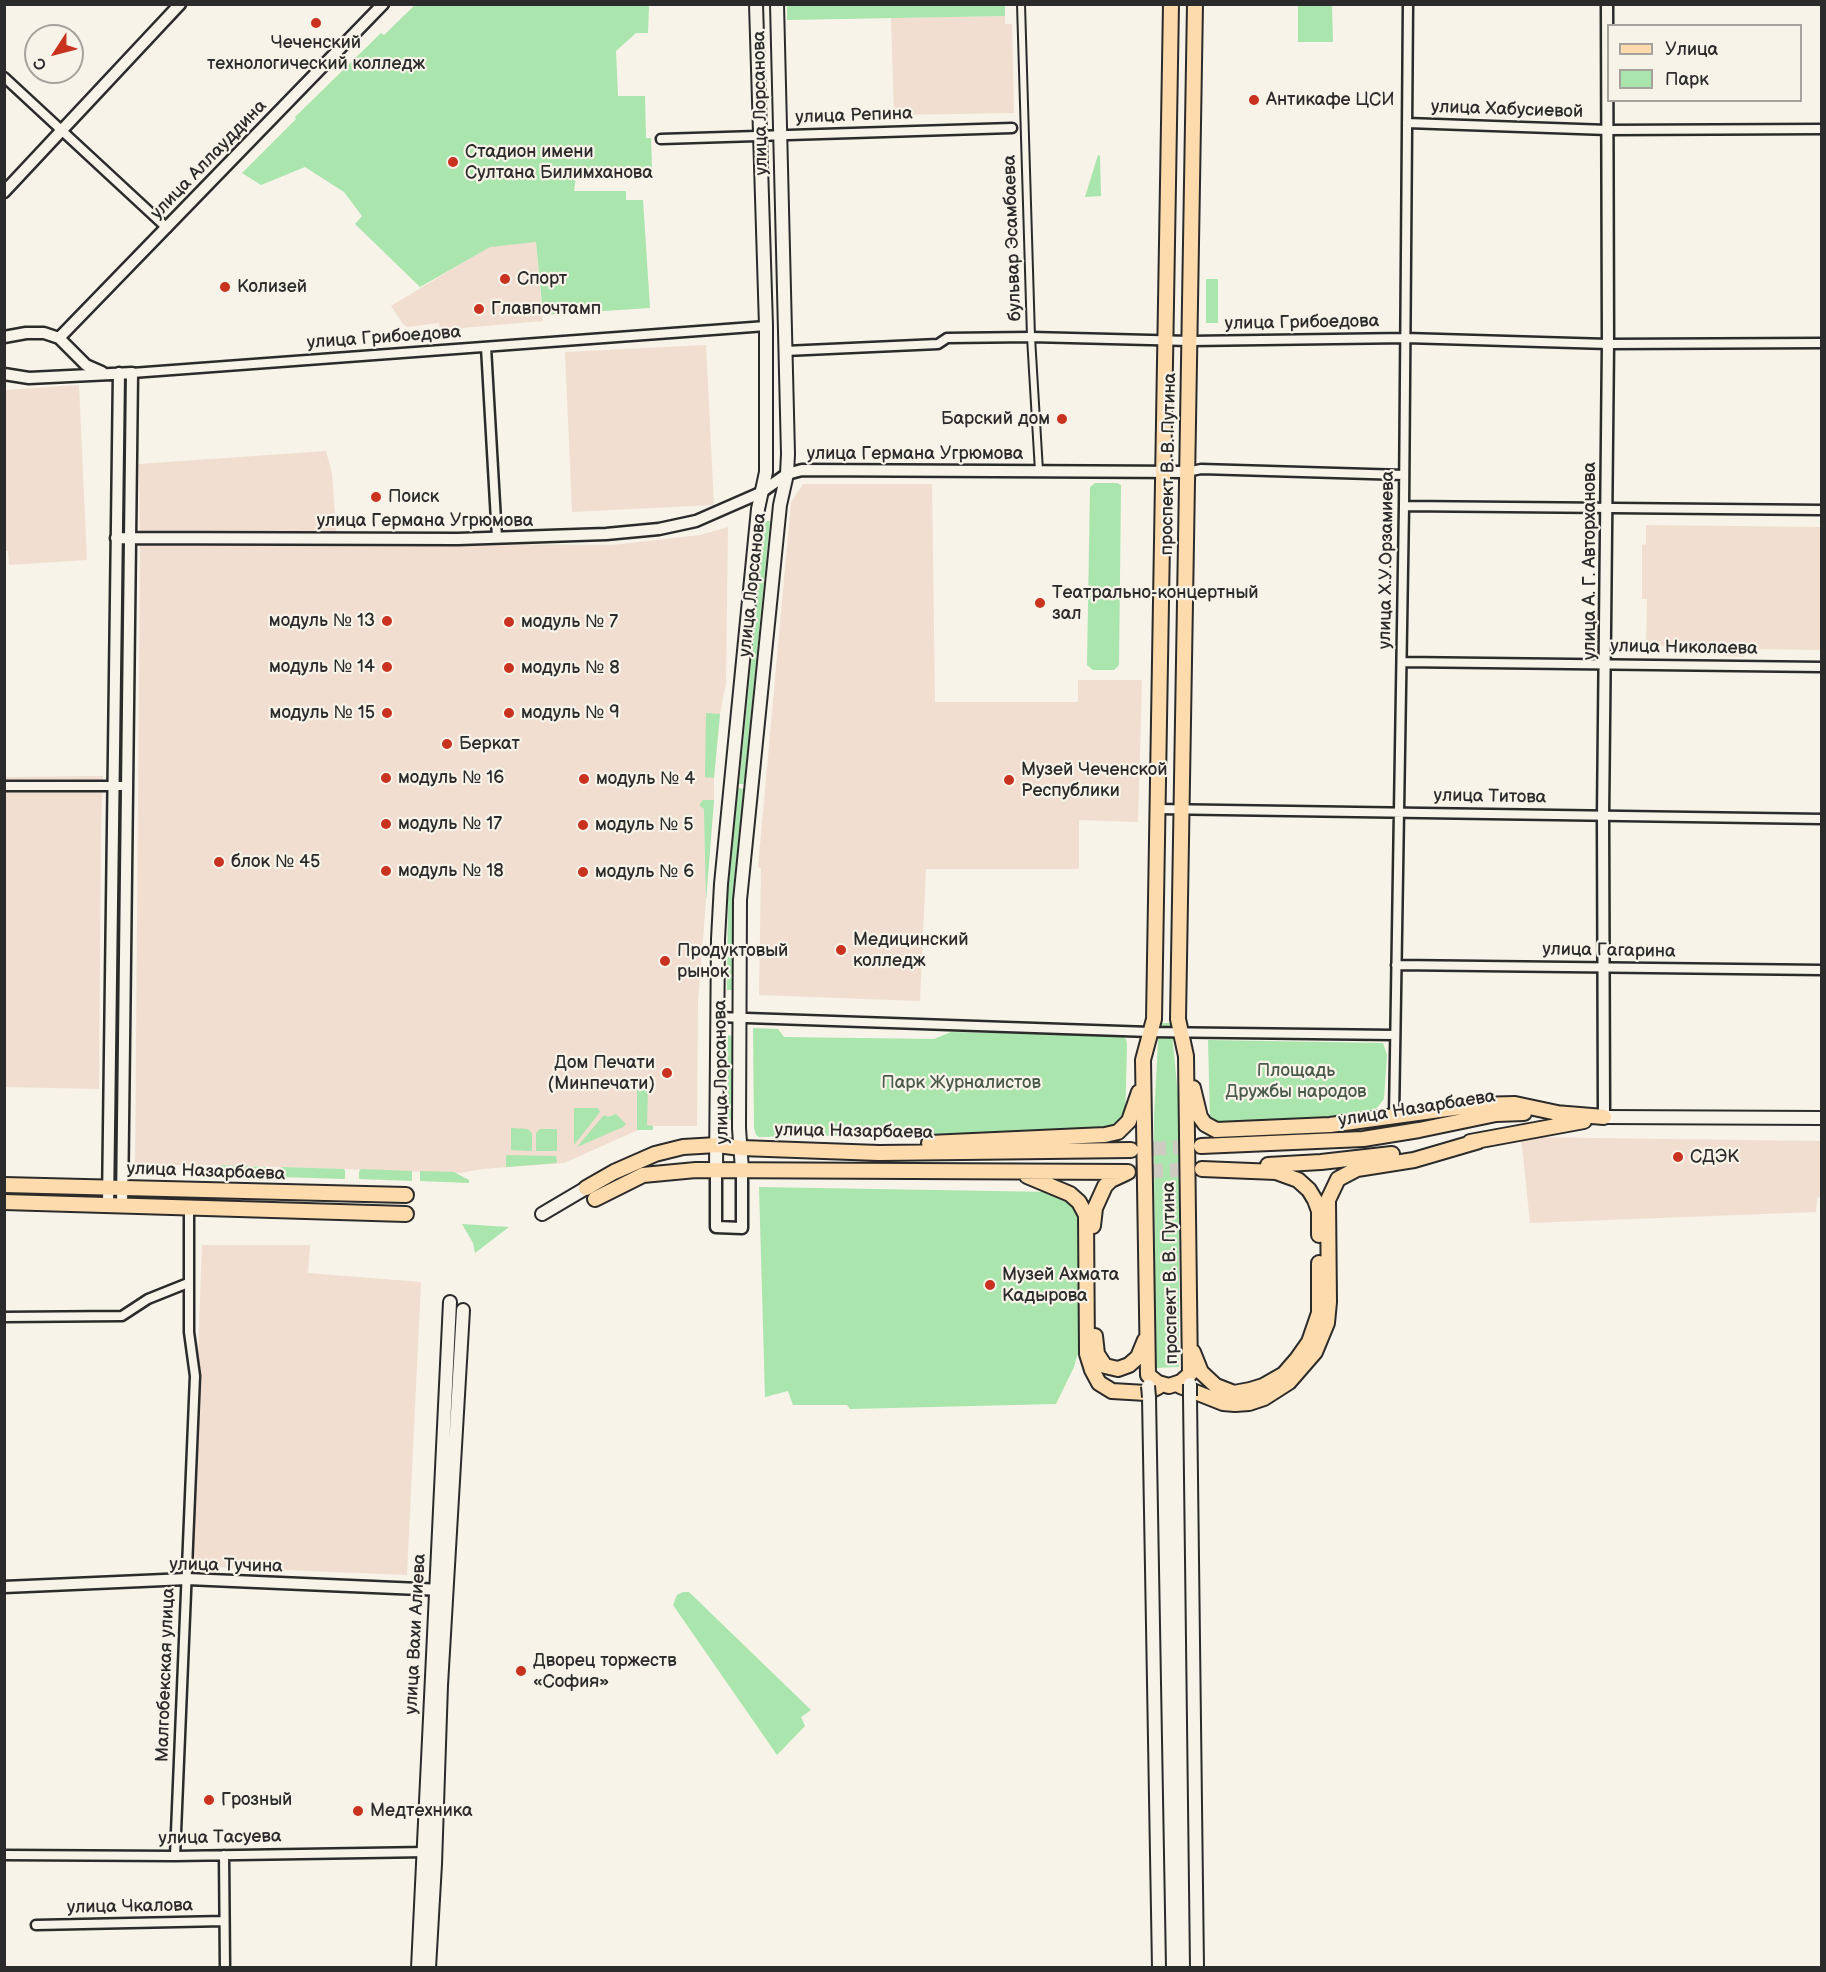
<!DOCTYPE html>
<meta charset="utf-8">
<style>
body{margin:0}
#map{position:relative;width:1826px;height:1972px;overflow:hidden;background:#f7f3e8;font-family:"Balsamiq Sans",sans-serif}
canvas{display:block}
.frame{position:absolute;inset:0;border:6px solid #2b2b2b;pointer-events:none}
.legend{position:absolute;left:1607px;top:24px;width:195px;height:78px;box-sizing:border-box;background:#f7f3e8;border:2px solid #a5a39c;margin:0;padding:8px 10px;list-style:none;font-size:18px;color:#2b2b2b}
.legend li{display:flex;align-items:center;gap:12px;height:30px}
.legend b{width:30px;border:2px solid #a5a39c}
.north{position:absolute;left:24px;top:24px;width:60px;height:60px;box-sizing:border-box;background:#f7f3e8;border:2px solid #a5a39c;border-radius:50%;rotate:234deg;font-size:16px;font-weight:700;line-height:24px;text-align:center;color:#2b2b2b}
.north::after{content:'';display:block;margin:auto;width:21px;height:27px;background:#c8321e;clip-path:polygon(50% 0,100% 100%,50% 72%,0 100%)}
</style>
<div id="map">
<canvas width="1826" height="1972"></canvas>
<div class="frame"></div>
<ul class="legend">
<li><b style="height:8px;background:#fedbac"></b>Улица</li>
<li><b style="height:16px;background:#a9e5ac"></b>Парк</li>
</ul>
<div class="north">С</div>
</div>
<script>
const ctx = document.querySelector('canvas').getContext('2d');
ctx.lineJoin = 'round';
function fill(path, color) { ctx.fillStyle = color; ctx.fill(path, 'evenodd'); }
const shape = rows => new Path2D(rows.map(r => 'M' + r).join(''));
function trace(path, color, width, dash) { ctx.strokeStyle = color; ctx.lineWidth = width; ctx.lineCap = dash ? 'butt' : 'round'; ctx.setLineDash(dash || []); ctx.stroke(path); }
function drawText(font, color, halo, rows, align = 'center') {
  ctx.font = font + ' "Balsamiq Sans",sans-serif'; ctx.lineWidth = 4.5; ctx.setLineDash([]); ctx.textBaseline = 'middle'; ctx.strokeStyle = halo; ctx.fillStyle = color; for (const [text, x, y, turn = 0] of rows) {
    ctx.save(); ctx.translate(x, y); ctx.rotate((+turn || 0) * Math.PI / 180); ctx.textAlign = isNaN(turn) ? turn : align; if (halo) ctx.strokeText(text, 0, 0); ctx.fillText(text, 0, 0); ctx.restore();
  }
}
fill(shape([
 [1005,16,1005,24,1012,24,1014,113,894,115,891,18],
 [536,242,543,321,440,330,439,323,407,327,403,324,391,306,490,246],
 [706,345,714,505,572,512,565,352],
 [79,385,87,560,9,565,8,551,4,551,5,390],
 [326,451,332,473,337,543,612,545,700,535,728,527,726,683,720,714,714,778,714,800,698,1002,697,1126,647,1126,564,1163,482,1169,461,1173,219,1165,135,1165,140,557,139,464],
 [803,484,932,484,935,702,1078,702,1078,680,1142,680,1138,822,1079,820,1079,869,926,869,920,1001,759,995,761,868,758,867,791,502],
 [1646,525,1821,527,1821,650,1744,649,1744,657,1725,656,1724,646,1646,646,1647,599,1642,599,1642,545,1646,544],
 [103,776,101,829,99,1089,5,1087,5,777],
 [1521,1137,1821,1141,1821,1197,1817,1198,1816,1212,1530,1223],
 [202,1245,310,1245,308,1273,421,1282,407,1575,190,1566]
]), '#f1ded1');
fill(shape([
 [415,5,649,5,648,33,636,33,616,51,618,96,645,96,646,138,651,138,652,170,577,170,574,191,626,191,626,200,643,200,650,308,543,315,536,242,490,247,420,287,355,224,362,216,344,192,305,167,261,185,242,173,296,119,295,117,381,33,384,35],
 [787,5,1005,5,1005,16,787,20],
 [1298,5,1332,5,1333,42,1298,42],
 [1098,155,1100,156,1101,196,1085,197],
 [1206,279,1218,279,1218,323,1206,323],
 [1095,483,1117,483,1121,485,1121,488,1119,665,1114,670,1093,670,1087,665,1090,487],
 [765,521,770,521,744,784,739,784],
 [706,713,720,714,714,778,705,777],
 [738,788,744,789,733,891,733,990,727,990,728,890],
 [703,800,714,800,706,900,704,809,699,805],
 [1159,1023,1171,1023,1179,1105,1179,1367,1155,1368,1154,1116],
 [753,1028,778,1029,784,1037,934,1039,951,1032,1122,1036,1126,1039,1127,1044,1125,1124,1093,1131,759,1137,756,1135,754,1128],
 [729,1035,732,1036,733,1118,731,1120,728,1118,727,1036],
 [1208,1040,1383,1043,1387,1055,1384,1099,1371,1115,1326,1122,1210,1121],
 [648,1089,647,1125,653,1126,653,1130,637,1130,637,1090],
 [574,1108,598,1108,600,1112,574,1145],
 [616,1114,626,1124,623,1127,577,1147,604,1115,608,1117],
 [511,1128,528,1129,532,1133,532,1151,511,1150],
 [540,1129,557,1129,557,1151,536,1151,536,1133],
 [506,1155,556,1156,557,1163,506,1167],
 [219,1165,268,1167,268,1172,266,1176,219,1175],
 [281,1167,344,1169,345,1171,345,1179,281,1177],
 [361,1169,412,1171,412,1181,359,1179,359,1172],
 [420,1171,454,1172,469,1180,469,1183,420,1181],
 [759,1187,1052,1192,1073,1204,1081,1222,1083,1335,1074,1367,1056,1404,850,1409,847,1405,793,1405,788,1391,765,1397],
 [462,1224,509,1227,475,1253,473,1243],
 [683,1592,689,1592,811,1710,801,1717,805,1726,777,1755,673,1605,677,1595]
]), '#a9e5ac');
trace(shape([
 [1131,1150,1198,1146],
 [1128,1172,1197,1169]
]), '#cecbc2', 14, [14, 7]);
const pedestrian = shape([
 [1021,4,1031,337,1039,471]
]);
const minor = shape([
 [4,77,167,228],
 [1407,123,1608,130,1822,129],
 [661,139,1012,128],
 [486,347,497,538],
 [785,351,938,344,947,338,1031,337,1190,341,1406,338,1608,344,1822,343],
 [132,373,766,326],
 [1187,472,1201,469,1404,475],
 [1404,506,1822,510],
 [1402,662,1822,667],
 [4,786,127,786],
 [1157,809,1822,819],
 [1396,965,1822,970],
 [718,1017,1150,1032,1394,1035],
 [1394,1116,1404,506,1408,4],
 [4,1317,122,1316,148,1299,188,1283],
 [4,1855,175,1856,427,1852],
 [224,1855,225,1968],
 [175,1856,195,1376,189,1332,189,1207],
 [36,1925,224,1921]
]);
const tertiary = shape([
 [4,192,180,4],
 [4,337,26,333,44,333,59,338,86,365,102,372],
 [59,338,383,4],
 [4,374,29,378,132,373,122,1206],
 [116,538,458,539,606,534,659,529,696,521,760,493,787,474,802,470,1187,472],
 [1604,1117,1603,816,1608,344,1607,4],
 [716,1169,716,1227,742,1228,742,1170],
 [108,1205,119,373],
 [4,1587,187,1579,443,1590]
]);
const secondary = shape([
 [1604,1117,1822,1118],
 [716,1169,718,939,721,884,758,509,766,472,766,326,756,4],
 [742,1170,739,1128,740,900,780,505,787,474,788,454,777,4],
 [542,1214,586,1188],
 [1190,1396,1197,1968],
 [1149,1397,1159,1968],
 [418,1968,450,1302],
 [429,1968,435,1864,441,1685,463,1310]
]);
const primary = shape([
 [1171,4,1154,1019,1143,1060,1148,1375,1158,1383,1169,1386,1181,1382,1190,1374,1186,1056,1178,1019,1195,4],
 [1193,1088,1200,1117,1205,1124,1216,1130,1330,1125,1476,1105,1515,1104,1562,1114],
 [1555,1113,1604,1117],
 [1470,1142,1584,1121],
 [929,1143,1105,1135,1118,1132,1129,1121,1139,1092],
 [1201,1146,1363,1139,1419,1130,1496,1114,1524,1113],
 [1268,1165,1321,1162,1392,1154],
 [1202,1169,1276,1172,1298,1180,1309,1190,1315,1200,1319,1211,1319,1235],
 [1027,1176,1070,1194,1079,1202,1086,1215,1087,1354,1092,1370,1099,1383,1112,1391,1146,1393,1158,1387],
 [4,1185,406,1195],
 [586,1188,614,1172,655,1154,683,1147,717,1145,741,1148,879,1153,1131,1150],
 [595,1199,643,1175,696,1170,1128,1172],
 [4,1202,406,1214],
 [1093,1226,1095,1208,1105,1186,1111,1180,1126,1173],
 [1095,1336,1097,1354,1105,1366,1118,1369,1129,1365,1138,1357,1145,1340],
 [1193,1352,1201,1372,1216,1386,1234,1393,1250,1390,1263,1386,1284,1374,1297,1359,1309,1342,1319,1313,1319,1263],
 [1180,1386,1223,1403,1235,1404,1249,1403,1264,1398,1289,1382,1315,1352,1327,1323,1329,1302,1328,1200,1338,1179,1357,1169,1414,1160,1479,1141]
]);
trace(pedestrian, '#2b2b2b', 10);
trace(minor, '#2b2b2b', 13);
trace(tertiary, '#2b2b2b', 15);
trace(secondary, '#2b2b2b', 16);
trace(primary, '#2b2b2b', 18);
trace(pedestrian, '#f7f3e8', 6);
trace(minor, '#f7f3e8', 8);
trace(tertiary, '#f7f3e8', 10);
trace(secondary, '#f7f3e8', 12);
trace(primary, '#fedbac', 14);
const secondaryBridge = shape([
 [1190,1384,1190,1396],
 [1148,1386,1149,1397]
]);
trace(secondaryBridge, '#2b2b2b', 16, []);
trace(secondaryBridge, '#f7f3e8', 12);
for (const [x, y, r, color] of [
 [316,23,6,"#c8321e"],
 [1254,100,6,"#c8321e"],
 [453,162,6,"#c8321e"],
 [505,279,6,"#c8321e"],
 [225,287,6,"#c8321e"],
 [479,309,6,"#c8321e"],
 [1062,419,6,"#c8321e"],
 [376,497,6,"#c8321e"],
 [1040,603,6,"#c8321e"],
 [387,621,6,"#c8321e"],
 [509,622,6,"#c8321e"],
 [387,667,6,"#c8321e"],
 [509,668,6,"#c8321e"],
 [387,713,6,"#c8321e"],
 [509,713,6,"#c8321e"],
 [447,744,6,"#c8321e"],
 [386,778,6,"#c8321e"],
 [584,779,6,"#c8321e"],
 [1009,780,6,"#c8321e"],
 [386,824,6,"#c8321e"],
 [583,825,6,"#c8321e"],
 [219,862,6,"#c8321e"],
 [386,871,6,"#c8321e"],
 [583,872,6,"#c8321e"],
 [841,950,6,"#c8321e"],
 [665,961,6,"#c8321e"],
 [667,1073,6,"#c8321e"],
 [1678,1157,6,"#c8321e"],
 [990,1285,6,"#c8321e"],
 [521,1671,6,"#c8321e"],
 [209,1800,6,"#c8321e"],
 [358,1811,6,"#c8321e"]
]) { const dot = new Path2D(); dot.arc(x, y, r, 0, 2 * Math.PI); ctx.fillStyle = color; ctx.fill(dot); trace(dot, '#f7f3e8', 2); }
drawText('18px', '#2b2b2b', '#f7f3e8', [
 ["Чеченский",316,43,"center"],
 ["технологический колледж",316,64,"center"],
 ["Антикафе ЦСИ",1266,100],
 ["Стадион имени",465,152],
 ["Султана Билимханова",465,173],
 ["Спорт",517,279],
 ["Колизей",237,287],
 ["Главпочтамп",491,309],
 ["Барский дом",1050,419,"right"],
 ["Поиск",388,497],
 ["Театрально-концертный",1052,593],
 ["зал",1052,614],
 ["модуль № 13",375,621,"right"],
 ["модуль № 7",521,622],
 ["модуль № 14",375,667,"right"],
 ["модуль № 8",521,668],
 ["модуль № 15",375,713,"right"],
 ["модуль № 9",521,713],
 ["Беркат",459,744],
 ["Музей Чеченской",1021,770],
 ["Республики",1021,791],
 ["модуль № 16",398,778],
 ["модуль № 4",596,779],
 ["модуль № 17",398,824],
 ["модуль № 5",595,825],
 ["блок № 45",231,862],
 ["модуль № 18",398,871],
 ["модуль № 6",595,872],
 ["Медицинский",853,940],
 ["колледж",853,961],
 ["Продуктовый",677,951],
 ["рынок",677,972],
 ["Дом Печати",655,1063,"right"],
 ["(Минпечати)",655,1084,"right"],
 ["СДЭК",1690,1157],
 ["Музей Ахмата",1002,1275],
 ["Кадырова",1002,1296],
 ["Дворец торжеств",533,1661],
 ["«София»",533,1682],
 ["Грозный",221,1800],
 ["Медтехника",370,1811]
], 'left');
drawText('18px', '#2b2b2b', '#f7f3e8', [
 ["улица Лорсанова",761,103,-91],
 ["улица Хабусиевой",1507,110,2],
 ["улица Репина",854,116,-2],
 ["улица Аллауддина",209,160,-46],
 ["бульвар Эсамбаева",1013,238,-92],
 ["улица Грибоедова",1302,323,-1],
 ["улица Грибоедова",384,338,-4],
 ["улица Германа Угрюмова",915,454],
 ["проспект В. В. Путина",1169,464,-89],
 ["улица Германа Угрюмова",425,521],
 ["улица Х.У.Орзамиева",1387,560,-89],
 ["улица А. Г. Авторханова",1590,561,-90],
 ["улица Лорсанова",753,585,-84],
 ["улица Николаева",1684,648,1],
 ["улица Титова",1490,797,1],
 ["улица Гагарина",1609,951,1],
 ["улица Лорсанова",722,1072,-91],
 ["улица Назарбаева",1417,1109,-9],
 ["улица Назарбаева",854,1132,1],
 ["улица Назарбаева",206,1172,2],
 ["проспект В. В. Путина",1171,1273,-91],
 ["улица Тучина",226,1566,1],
 ["улица Вахи Алиева",416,1634,-87],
 ["Малгобекская улица",166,1675,-88],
 ["улица Тасуева",220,1838,-1],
 ["улица Чкалова",130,1907,-1]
]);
drawText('18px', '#4a5a4b', '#f7f3e8', [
 ["Площадь",1296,1071],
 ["Дружбы народов",1296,1092],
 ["Парк Журналистов",961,1083]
]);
</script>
